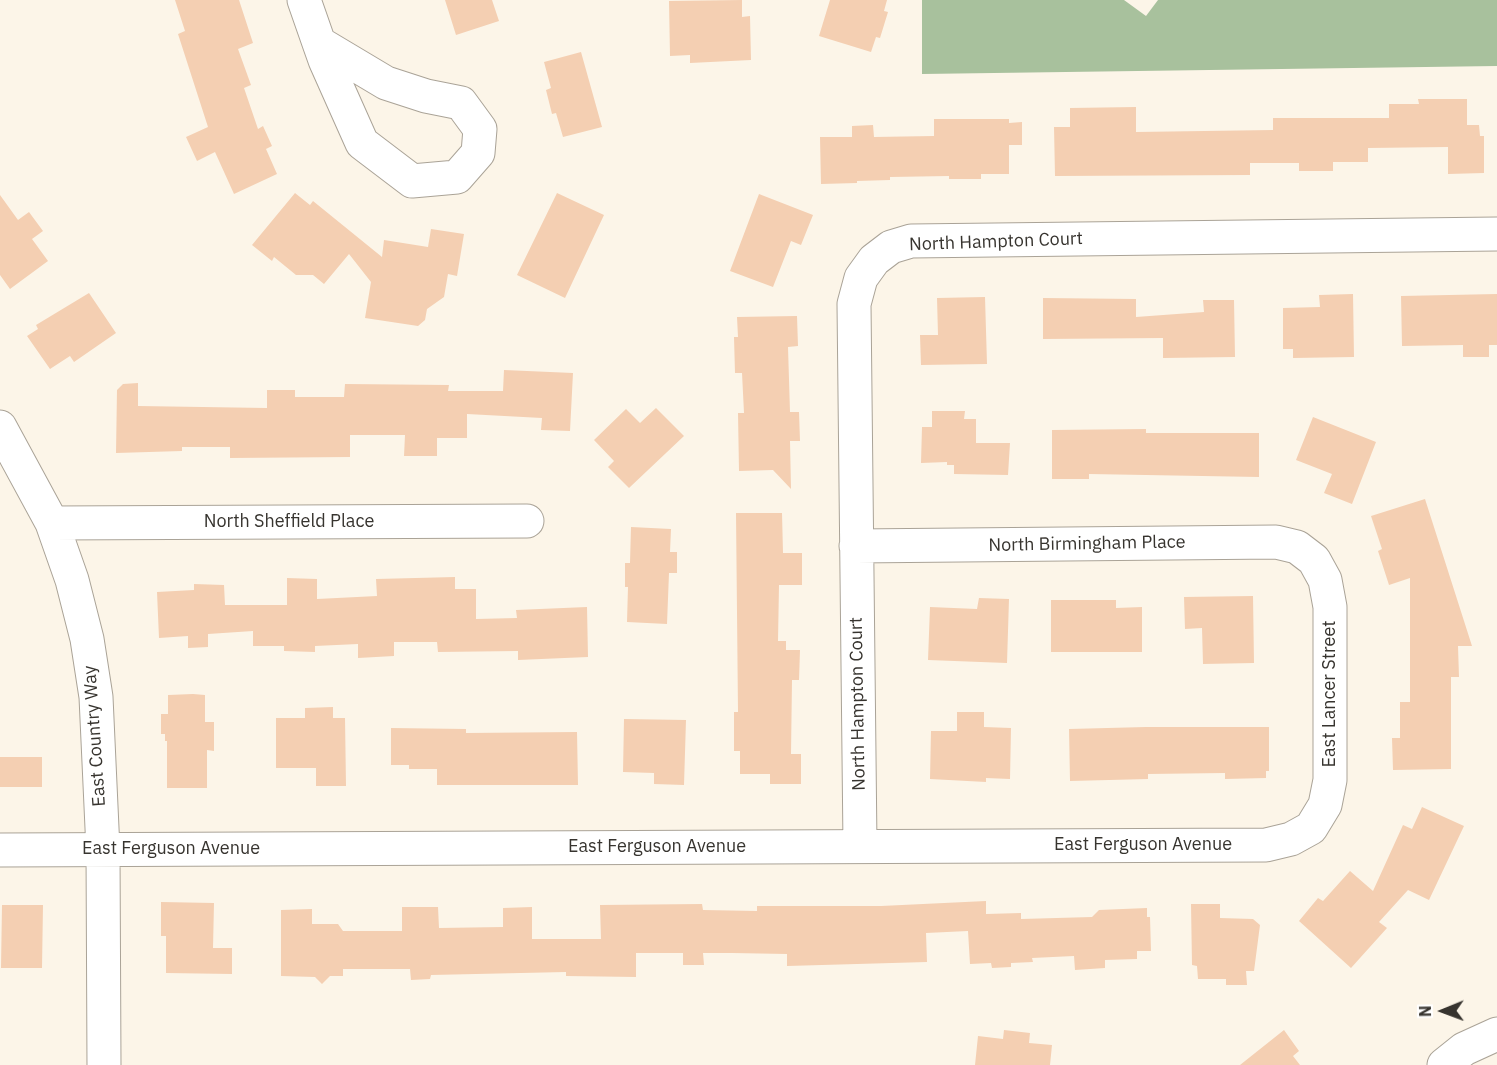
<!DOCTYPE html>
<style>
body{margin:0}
#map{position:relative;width:1497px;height:1065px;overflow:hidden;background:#fcf5e8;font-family:"IBM Plex Sans",sans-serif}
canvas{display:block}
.north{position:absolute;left:1413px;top:981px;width:60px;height:60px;-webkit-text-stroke:4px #fff;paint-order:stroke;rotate:269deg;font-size:16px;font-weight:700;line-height:24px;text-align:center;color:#37342f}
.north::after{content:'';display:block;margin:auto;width:21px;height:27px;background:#37342f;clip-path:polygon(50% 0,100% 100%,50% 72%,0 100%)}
</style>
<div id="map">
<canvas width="1497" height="1065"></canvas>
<div class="north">N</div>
</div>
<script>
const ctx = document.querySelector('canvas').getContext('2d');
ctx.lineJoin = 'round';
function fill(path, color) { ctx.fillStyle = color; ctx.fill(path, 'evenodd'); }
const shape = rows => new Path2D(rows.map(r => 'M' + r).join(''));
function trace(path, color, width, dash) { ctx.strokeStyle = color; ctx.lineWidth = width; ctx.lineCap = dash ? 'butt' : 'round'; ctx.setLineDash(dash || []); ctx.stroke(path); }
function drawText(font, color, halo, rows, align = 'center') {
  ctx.font = font + ' "IBM Plex Sans",sans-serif'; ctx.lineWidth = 4.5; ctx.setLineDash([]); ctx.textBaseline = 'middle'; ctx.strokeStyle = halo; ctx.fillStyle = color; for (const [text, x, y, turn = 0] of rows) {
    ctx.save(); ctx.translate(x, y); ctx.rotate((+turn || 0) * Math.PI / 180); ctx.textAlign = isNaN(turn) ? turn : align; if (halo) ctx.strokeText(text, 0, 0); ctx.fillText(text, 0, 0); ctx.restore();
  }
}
fill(shape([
 [922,0,1124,0,1146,16,1158,0,1497,0,1497,66,922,74]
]), '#a8c19d');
fill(shape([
 [175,0,239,0,253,43,238,49,251,85,244,88,258,129,263,126,272,146,266,149,277,174,234,194,215,152,197,161,186,137,208,127,178,34,185,31],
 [445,0,492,0,499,21,456,35],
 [742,0,742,17,750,16,751,60,690,63,690,55,670,56,669,1],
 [830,0,887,0,884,11,888,12,880,38,876,37,871,52,819,36],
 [581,52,602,127,563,137,556,113,552,114,546,90,551,88,544,62],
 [1418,99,1467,99,1467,125,1479,125,1480,136,1484,136,1484,173,1448,174,1448,147,1368,148,1368,162,1333,162,1333,171,1299,171,1299,163,1250,163,1250,175,1055,176,1054,127,1070,127,1070,108,1136,107,1136,132,1273,130,1273,118,1389,118,1389,104,1419,104],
 [934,119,1009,119,1009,123,1022,122,1022,145,1009,145,1009,174,981,174,981,179,949,179,949,176,890,177,890,180,857,181,857,183,821,184,820,137,852,137,852,126,873,125,874,137,934,136],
 [295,193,310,205,313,201,382,257,384,240,428,247,431,229,464,234,457,276,448,274,444,297,427,309,425,320,418,326,365,318,371,282,349,254,324,284,313,275,296,275,274,257,272,261,252,245],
 [557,193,604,215,565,298,517,275],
 [759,194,813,215,801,245,791,241,773,287,730,271],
 [0,195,18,220,29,212,43,231,32,239,48,261,10,289,0,275],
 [89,293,116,333,74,362,70,356,50,369,27,336,38,329,36,325],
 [1353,294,1354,357,1293,358,1293,349,1283,349,1283,308,1320,307,1319,295],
 [1497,294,1497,345,1489,345,1489,357,1463,357,1463,345,1402,346,1401,296],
 [985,297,987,364,921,365,920,335,938,335,937,298],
 [1043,298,1136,299,1136,317,1204,312,1203,300,1234,300,1235,357,1163,358,1163,338,1043,339],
 [797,316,798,346,788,347,790,412,799,412,800,441,790,441,791,489,773,470,739,471,738,413,744,413,742,373,735,373,734,337,738,337,737,317],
 [504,370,573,373,570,431,541,430,542,418,467,414,467,438,437,438,437,456,404,456,405,435,350,435,350,457,230,458,230,447,182,447,182,451,116,453,117,390,123,384,138,383,138,406,267,408,267,390,295,390,295,397,344,397,345,384,449,385,448,391,503,391],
 [656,408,684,436,629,488,608,467,614,461,594,440,626,409,640,423],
 [932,411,965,411,964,419,976,419,976,443,1010,443,1008,475,954,474,954,465,947,465,947,462,921,463,922,427,932,427],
 [1313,417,1376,442,1352,504,1324,493,1332,474,1296,460],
 [1146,429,1146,433,1259,433,1259,477,1089,474,1089,479,1052,479,1052,430],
 [1425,499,1472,646,1458,646,1459,677,1451,677,1451,769,1393,770,1392,738,1400,738,1400,702,1410,702,1410,578,1389,585,1378,551,1382,549,1371,516],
 [736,513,782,513,783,553,802,553,802,585,779,585,778,641,786,641,786,650,800,650,799,680,792,680,791,754,801,754,801,784,770,784,770,774,740,774,740,751,734,751,734,712,738,712],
 [631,527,671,529,670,552,677,552,677,573,669,573,667,624,627,622,628,587,625,587,625,563,630,563],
 [455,577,455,589,476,589,476,619,517,618,516,610,587,607,588,657,518,660,518,651,438,652,437,642,394,642,394,656,358,658,358,644,315,646,315,652,284,651,284,646,253,646,253,631,208,634,208,647,188,648,188,636,159,638,157,592,194,590,194,584,224,585,225,605,287,605,287,578,317,579,317,599,377,596,376,579],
 [1253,596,1254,663,1203,664,1202,628,1185,629,1184,597],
 [979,598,1009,599,1007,663,928,660,930,607,977,609],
 [1051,600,1116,600,1116,608,1142,607,1142,652,1051,652],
 [193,694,205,695,205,722,214,722,214,751,207,750,207,788,167,788,167,741,165,741,165,734,161,734,161,714,168,714,168,695],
 [333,707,333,718,345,718,346,786,316,786,316,768,276,768,276,718,305,718,305,708],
 [957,712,984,712,984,727,1011,728,1010,779,986,778,986,782,930,779,931,731,957,731],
 [624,719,686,720,684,785,654,784,654,773,623,772],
 [1146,727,1269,727,1269,771,1266,771,1266,778,1225,779,1225,773,1148,774,1148,779,1070,781,1069,729],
 [391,728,466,729,466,733,577,732,578,785,437,785,437,769,409,769,409,765,391,765],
 [0,757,42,757,42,787,0,787],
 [1422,807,1464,826,1429,900,1408,890,1379,922,1387,928,1351,968,1299,921,1318,898,1323,901,1350,871,1373,891,1403,825,1412,829],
 [986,901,986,914,1021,913,1021,919,1092,917,1099,910,1147,908,1147,917,1150,917,1151,951,1137,951,1137,959,1105,960,1105,968,1075,970,1074,956,1032,958,1033,962,1011,963,1011,967,992,968,991,963,970,964,968,931,926,933,927,962,787,966,787,954,732,953,703,953,704,965,683,965,683,953,636,953,636,977,566,976,566,972,431,975,430,979,411,980,410,969,343,969,343,976,330,976,322,984,315,977,281,976,281,910,312,909,312,924,338,924,343,931,402,931,402,907,438,907,439,928,503,927,503,908,532,907,532,939,601,939,600,905,702,904,703,910,757,911,757,906,881,906],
 [161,902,214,903,213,948,232,948,232,974,166,973,166,936,161,936],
 [1191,904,1220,904,1220,918,1253,919,1260,925,1254,971,1246,971,1247,985,1226,985,1226,979,1198,979,1197,966,1192,965],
 [2,905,43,905,42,968,1,968],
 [1004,1030,1030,1033,1029,1043,1052,1045,1050,1065,975,1065,978,1036,1003,1039],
 [1284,1030,1299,1051,1293,1056,1300,1065,1240,1065]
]), '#f4cfb2');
const minor = shape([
 [304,0,319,43,325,60,362,143,412,181,457,177,478,153,480,129,461,103,426,96,386,83,319,43],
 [0,427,52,523,72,580,87,639,96,697,103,850,104,1065],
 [52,523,527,521],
 [860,845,854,304,861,278,874,260,891,247,911,241,1497,234],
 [0,850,1266,845,1291,839,1311,828,1325,805,1330,780,1330,607,1325,580,1314,560,1297,547,1276,542,856,546],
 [1444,1065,1464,1049,1497,1034]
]);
trace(minor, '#aaa397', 35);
trace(minor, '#fff', 33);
drawText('18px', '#37342f', '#fff', [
 ["North Hampton Court",996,242,-2],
 ["North Sheffield Place",289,522],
 ["North Birmingham Place",1087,544,-1],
 ["East Lancer Street",1330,694,-90],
 ["North Hampton Court",858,704,-91],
 ["East Country Way",95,736,-94],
 ["East Ferguson Avenue",1143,845],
 ["East Ferguson Avenue",657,847],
 ["East Ferguson Avenue",171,849]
]);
</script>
